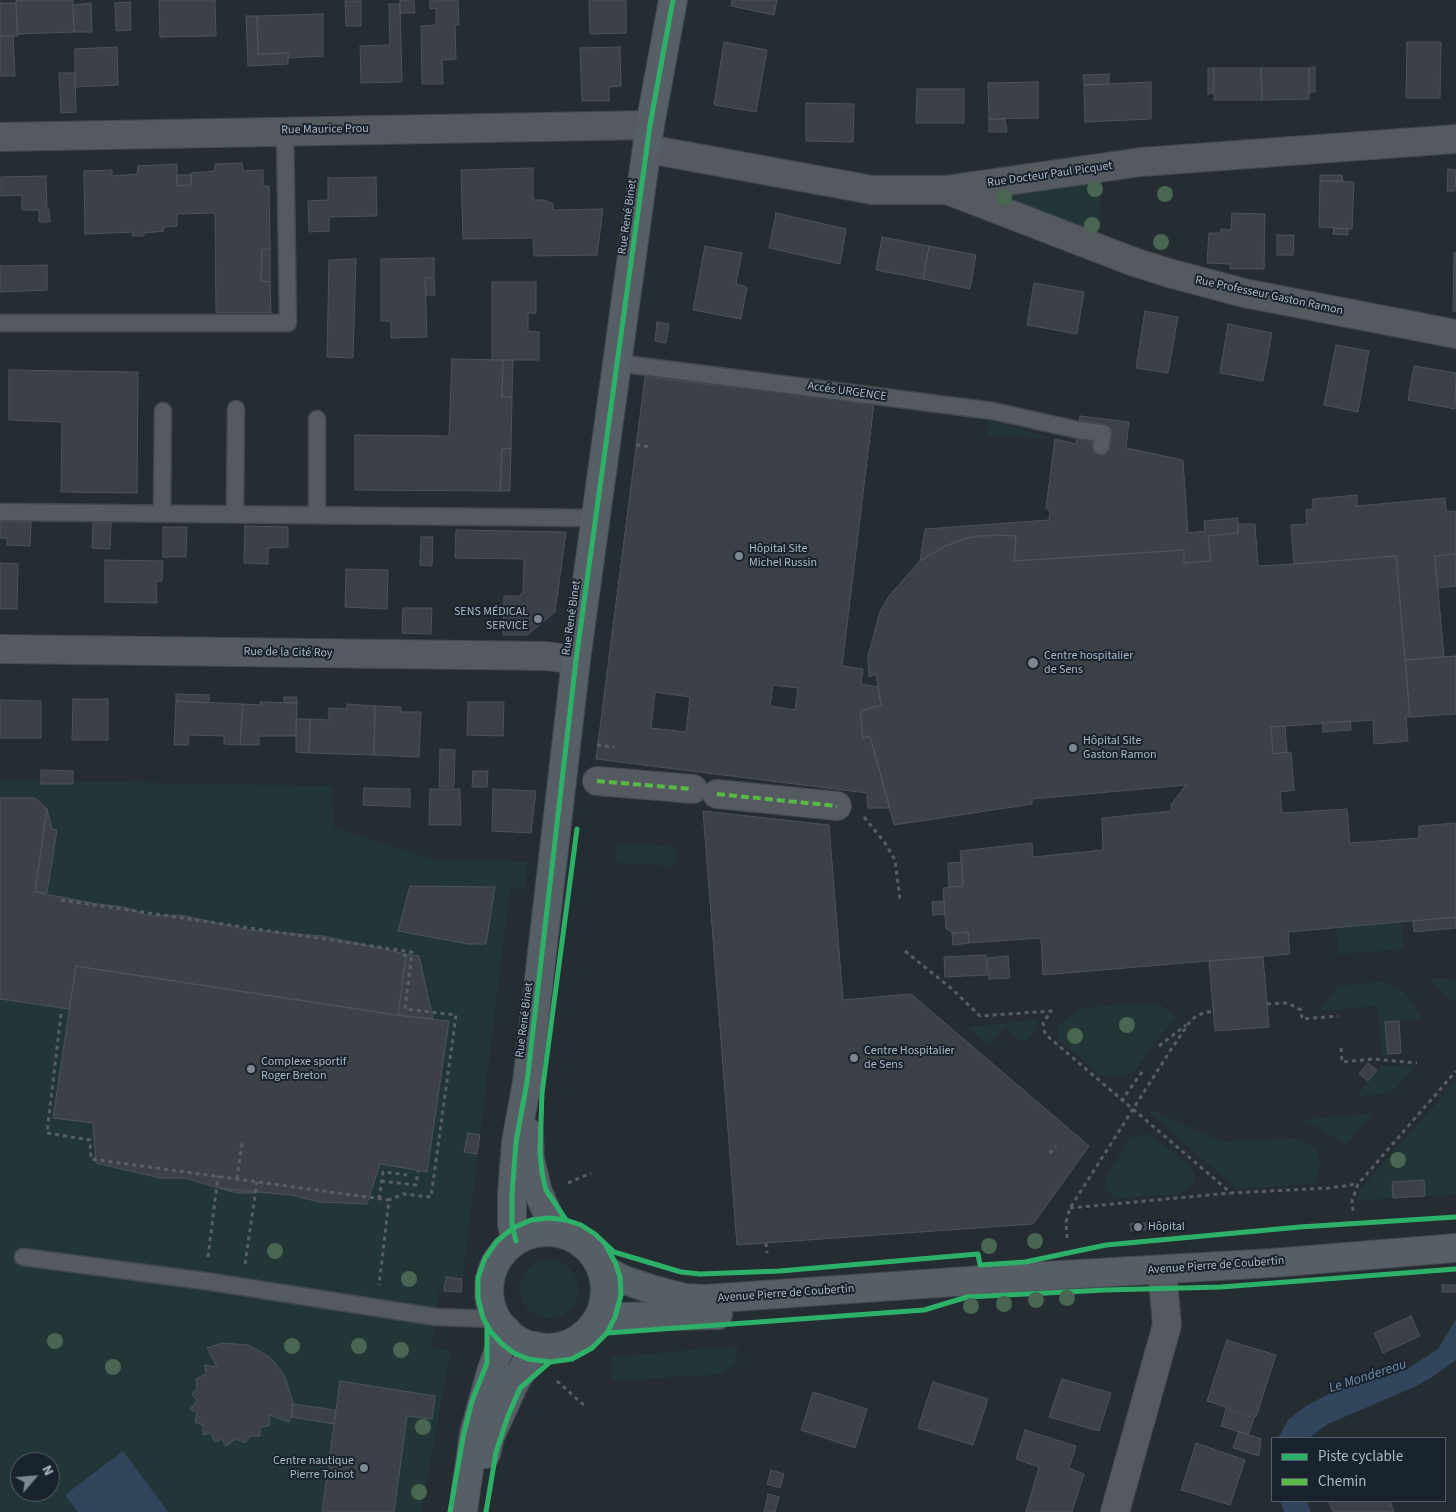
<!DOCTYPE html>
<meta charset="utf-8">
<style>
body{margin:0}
#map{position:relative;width:1456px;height:1512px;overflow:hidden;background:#252c32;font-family:"Source Sans 3",sans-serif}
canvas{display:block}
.legend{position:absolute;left:1271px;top:1437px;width:175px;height:65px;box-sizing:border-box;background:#19232d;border:1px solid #545f6a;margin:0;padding:6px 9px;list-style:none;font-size:15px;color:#adb8c5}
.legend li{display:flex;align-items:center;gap:10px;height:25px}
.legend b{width:25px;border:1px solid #545f6a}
.north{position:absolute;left:10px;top:1452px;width:50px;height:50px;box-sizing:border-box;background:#19232d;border:1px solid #545f6a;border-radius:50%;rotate:63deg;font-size:14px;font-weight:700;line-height:20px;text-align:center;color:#adb8c5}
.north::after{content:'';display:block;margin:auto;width:18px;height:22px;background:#7d8792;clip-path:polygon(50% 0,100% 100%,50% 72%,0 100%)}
</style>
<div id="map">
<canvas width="1456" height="1512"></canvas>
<ul class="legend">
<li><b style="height:6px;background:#2db169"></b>Piste cyclable</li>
<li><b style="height:6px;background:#58b947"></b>Chemin</li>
</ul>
<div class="north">N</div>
</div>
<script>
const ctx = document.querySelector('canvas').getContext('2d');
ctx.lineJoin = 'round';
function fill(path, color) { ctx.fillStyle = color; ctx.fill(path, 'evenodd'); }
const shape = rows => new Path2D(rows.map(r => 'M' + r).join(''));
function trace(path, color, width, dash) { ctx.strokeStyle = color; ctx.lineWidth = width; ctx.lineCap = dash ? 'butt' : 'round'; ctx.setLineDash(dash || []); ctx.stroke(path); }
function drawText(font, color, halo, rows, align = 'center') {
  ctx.font = font + ' "Source Sans 3",sans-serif'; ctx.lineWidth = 4; ctx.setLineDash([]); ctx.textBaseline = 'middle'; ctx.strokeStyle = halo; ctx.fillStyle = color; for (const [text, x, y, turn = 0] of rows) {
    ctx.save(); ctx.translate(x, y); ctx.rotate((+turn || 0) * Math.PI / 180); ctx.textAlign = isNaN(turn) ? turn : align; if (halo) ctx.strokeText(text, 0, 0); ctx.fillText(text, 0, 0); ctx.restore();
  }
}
fill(shape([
 [1102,176,1098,237,995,199,993,192],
 [989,420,1055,439,987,435],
 [0,780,332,786,334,828,433,859,528,862,525,888,510,889,461,1292,439,1291,432,1348,451,1350,421,1512,0,1512],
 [20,1462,50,1462,50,1492,20,1492],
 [616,843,677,847,676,866,616,863],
 [1401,923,1404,949,1338,954,1336,928],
 [1451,978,1456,981,1456,1004,1428,979],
 [1378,982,1387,983,1403,991,1410,998,1422,1019,1385,1022,1388,1056,1382,1055,1377,1006,1320,1011,1338,986],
 [1145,1003,1160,1004,1177,1018,1154,1043,1137,1069,1129,1074,1114,1077,1098,1074,1059,1040,1057,1035,1058,1026,1080,1008],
 [1038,1020,1036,1029,1024,1044,1005,1027,989,1046,967,1027],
 [1381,1065,1414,1067,1395,1090,1388,1093,1356,1097],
 [1456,1081,1456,1194,1425,1196,1424,1180,1392,1182,1393,1198,1356,1201,1361,1188],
 [1148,1108,1221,1142,1291,1138,1302,1140,1310,1145,1317,1152,1320,1161,1319,1171,1315,1183,1237,1189,1149,1112],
 [1373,1113,1346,1145,1316,1126,1300,1120],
 [1144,1134,1151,1135,1191,1167,1195,1176,1192,1184,1187,1190,1177,1194,1115,1199,1107,1191,1104,1186,1105,1180,1129,1138],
 '520 1289a29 29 0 1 1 58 0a29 29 0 1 1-58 0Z',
 [738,1346,735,1363,731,1368,721,1374,612,1381,611,1357]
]), '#223638');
fill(shape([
 [1456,1319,1456,1360,1431,1378,1412,1388,1328,1424,1309,1438,1278,1438,1288,1420,1306,1406,1340,1388,1384,1377,1407,1369,1438,1349],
 [123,1451,168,1512,78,1512,65,1495],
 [1280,1501,1307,1501,1311,1512,1284,1512]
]), '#31465c');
const building = shape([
 [16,0,73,0,74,32,17,34,16,0],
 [159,0,215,0,216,36,160,37,159,0],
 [400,0,414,0,415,13,400,13,400,0],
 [430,0,458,0,459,25,455,25,456,59,442,60,443,84,422,84,421,26,436,25,436,8,430,9,430,0],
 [589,0,626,0,626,33,590,34,589,0],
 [732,0,777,0,774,15,731,6,732,0],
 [345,1,361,1,361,26,346,26,345,1],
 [130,2,131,30,116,31,115,3,130,2],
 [0,3,16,3,18,36,0,36,0,3],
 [91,3,92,32,74,32,73,5,91,3],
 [389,4,400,4,402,82,361,83,360,46,390,45,389,4],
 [323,14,323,56,288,58,288,53,258,54,257,16,323,14],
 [246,16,257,16,258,54,288,53,288,64,248,66,246,16],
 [0,36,13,36,15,76,0,76,0,36],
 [724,42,767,50,756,112,714,105,724,42],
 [1407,42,1441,42,1440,98,1406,98,1407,42],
 [117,47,118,85,75,87,75,49,117,47],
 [620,47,621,86,609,87,609,101,582,101,580,48,620,47],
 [1315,67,1315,92,1309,92,1309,68,1315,67],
 [1208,68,1214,68,1213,93,1208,94,1208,68],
 [1214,68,1261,68,1262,100,1214,100,1214,68],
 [1261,68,1309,68,1309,99,1262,100,1261,68],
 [59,73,75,73,76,112,61,113,59,73],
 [1109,74,1109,84,1084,85,1083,75,1109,74],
 [1038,82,1038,118,989,119,988,83,1038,82],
 [1151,82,1151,119,1085,122,1084,85,1151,82],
 [917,89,964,89,964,123,916,123,917,89],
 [806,103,854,104,853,142,806,141,806,103],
 [989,119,1005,119,1007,132,989,132,989,119],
 [242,163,243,171,263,170,263,186,269,186,270,249,262,250,261,281,270,282,271,313,216,313,215,213,177,214,177,226,164,227,164,231,144,233,144,236,132,236,133,232,85,234,84,171,112,170,112,176,137,174,138,166,177,164,177,186,191,185,191,173,215,171,215,164,242,163],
 [533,168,533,200,545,200,553,204,553,210,603,209,597,255,534,256,533,238,463,239,461,170,533,168],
 [1448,169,1456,170,1455,191,1447,191,1448,169],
 [177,175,191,175,191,185,177,186,177,175],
 [1320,175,1342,175,1343,181,1320,181,1320,175],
 [46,176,47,209,49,209,50,222,39,222,39,210,22,210,22,195,1,196,1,177,46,176],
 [376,177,377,216,329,217,329,231,309,232,308,201,328,200,328,178,376,177],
 [1320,181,1354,182,1352,229,1319,227,1320,181],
 [776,213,846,229,840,264,769,248,776,213],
 [1232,213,1265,214,1264,269,1230,269,1230,264,1207,263,1209,233,1220,233,1221,229,1231,230,1232,213],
 [1334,228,1348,229,1348,235,1333,234,1334,228],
 [1277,235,1294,235,1293,255,1277,255,1277,235],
 [882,237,929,246,923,279,876,270,882,237],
 [705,246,742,253,736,284,747,287,741,319,693,310,705,246],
 [929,246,976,255,970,289,923,279,929,246],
 [270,249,270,282,261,281,262,250,270,249],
 [1454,253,1456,253,1456,311,1453,311,1454,253],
 [434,258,434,278,425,278,427,337,391,338,391,321,381,321,381,259,434,258],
 [356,259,353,358,327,357,329,260,356,259],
 [47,265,47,290,0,292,0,266,47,265],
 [425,278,434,278,435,295,426,295,425,278],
 [492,282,536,282,536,313,528,313,528,331,539,332,539,360,492,360,492,282],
 [1034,283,1084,292,1077,334,1027,325,1034,283],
 [1145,311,1178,317,1168,373,1136,368,1145,311],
 [657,322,669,324,666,343,655,341,657,322],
 [1228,324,1272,333,1263,381,1220,373,1228,324],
 [1336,345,1369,351,1358,412,1324,405,1336,345],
 [452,359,503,360,502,397,512,397,511,448,502,449,500,491,355,490,355,435,449,436,452,359],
 [503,360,513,360,512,397,502,397,503,360],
 [1414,366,1456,373,1455,409,1408,400,1414,366],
 [9,370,138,372,137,493,61,492,62,422,9,420,9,370],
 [645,377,874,403,842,666,863,669,861,684,878,687,881,705,860,711,863,738,870,736,890,808,868,808,867,793,596,759,645,377],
 [1080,416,1129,422,1126,448,1183,460,1188,533,1205,531,1204,521,1238,518,1238,533,1208,536,1211,561,1184,563,1184,550,1014,561,1016,536,998,535,965,538,945,546,920,561,925,529,1049,520,1050,511,1046,508,1055,439,1076,444,1080,416],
 [511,448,510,491,500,491,502,449,511,448],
 [1357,495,1357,506,1445,498,1446,512,1456,511,1456,554,1435,556,1444,657,1405,660,1396,556,1294,564,1291,525,1307,524,1306,510,1313,509,1313,499,1357,495],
 [0,521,31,522,30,546,7,545,7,538,0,538,0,521],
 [93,523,111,523,110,549,92,548,93,523],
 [1238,524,1255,524,1258,566,1294,564,1396,556,1410,717,1406,717,1408,741,1374,744,1373,720,1271,727,1273,754,1291,752,1294,790,1280,792,1282,813,1347,809,1350,843,1419,838,1419,826,1456,823,1456,917,1288,932,1290,954,1043,975,1041,938,969,943,968,932,952,933,946,928,943,888,963,886,960,851,1032,843,1033,857,1103,850,1102,818,1172,811,1171,805,1186,785,1032,799,1032,804,894,825,870,736,863,738,860,711,881,705,876,674,869,677,868,656,880,612,889,596,920,561,945,546,975,536,998,535,1016,536,1014,561,1184,550,1184,563,1211,561,1208,536,1238,533,1238,524],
 [245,526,288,527,288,547,268,548,268,564,244,563,245,526],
 [163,527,187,527,186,557,163,557,163,527],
 [456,530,566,532,555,612,527,635,503,635,504,596,519,596,523,592,524,559,455,558,456,530],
 [421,537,433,537,432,566,420,565,421,537],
 [1456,554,1456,586,1437,588,1435,556,1456,554],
 [105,560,163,561,162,581,156,581,157,603,105,602,105,560],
 [0,563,18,564,17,609,0,609,0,563],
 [346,569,388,570,387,609,345,607,346,569],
 [403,608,432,608,431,634,402,633,403,608],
 [1456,656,1456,714,1410,717,1405,660,1456,656],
 [773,685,798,688,795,710,770,706,773,685],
 [655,692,690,697,686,732,651,728,655,692],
 [176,694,209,695,209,703,176,701,176,694],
 [284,697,297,697,297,703,284,703,284,697],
 [73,699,108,699,108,740,72,740,73,699],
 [0,700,41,701,41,738,0,738,0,700],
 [176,701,243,704,240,745,224,744,224,736,189,735,188,745,174,745,176,701],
 [260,702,297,703,296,736,259,736,259,745,240,745,243,704,261,705,260,702],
 [468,702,504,702,503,736,467,735,468,702],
 [347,704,375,706,374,755,309,753,310,719,329,720,329,708,347,709,347,704],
 [375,706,401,707,401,712,421,712,419,757,374,755,375,706],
 [296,719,310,719,309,753,296,752,296,719],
 [1350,721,1351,730,1323,732,1323,722,1350,721],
 [1285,726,1287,752,1273,754,1271,727,1285,726],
 [440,749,455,750,454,787,439,787,440,749],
 [41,770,73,771,73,784,41,784,41,770],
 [473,771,488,771,487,787,472,787,473,771],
 [364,788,410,789,410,807,363,805,364,788],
 [430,789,460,789,461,825,429,825,430,789],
 [493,789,536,791,531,833,492,831,493,789],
 [0,798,35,798,47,809,35,892,97,904,124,907,150,916,181,915,248,930,323,936,406,954,398,1015,76,966,69,1009,0,999,0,798],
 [47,809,52,829,57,830,47,893,35,892,47,809],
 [703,811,829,825,843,1000,911,994,1089,1146,1033,1224,737,1245,703,811],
 [962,862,963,886,949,887,948,863,962,862],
 [410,886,495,887,486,944,468,944,398,931,410,886],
 [944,901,945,914,933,915,932,902,944,901],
 [1456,917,1456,928,1414,932,1413,921,1456,917],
 [968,932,969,943,953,945,952,933,968,932],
 [406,954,419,956,433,1019,398,1015,406,954],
 [986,955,987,975,945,977,944,957,986,955],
 [1008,956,1010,978,989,979,987,958,1008,956],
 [1263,957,1269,1027,1215,1031,1209,961,1263,957],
 [76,966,388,1014,449,1021,427,1172,380,1164,367,1204,319,1202,291,1195,237,1190,219,1188,185,1178,160,1178,96,1163,93,1123,53,1118,76,966],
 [1399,1021,1401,1053,1388,1054,1385,1022,1399,1021],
 [1368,1063,1377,1070,1368,1081,1359,1074,1368,1063],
 [468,1133,480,1135,477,1154,464,1152,468,1133],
 [1424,1180,1425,1196,1393,1198,1392,1182,1424,1180],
 [219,1188,237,1190,256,1193,237,1193,219,1188],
 [1146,1223,1146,1230,1131,1231,1130,1224,1146,1223],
 [446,1277,462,1279,461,1292,444,1291,446,1277],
 [1442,1285,1456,1285,1456,1292,1442,1292,1442,1285],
 [1411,1316,1420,1336,1383,1353,1374,1333,1411,1316],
 [1227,1340,1276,1355,1256,1417,1207,1401,1227,1340],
 [222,1343,248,1345,268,1356,277,1365,286,1379,293,1404,291,1417,289,1422,269,1415,270,1425,260,1428,260,1436,250,1436,245,1443,236,1439,226,1446,222,1439,215,1442,211,1433,203,1435,203,1425,195,1422,197,1413,190,1409,197,1401,192,1394,197,1388,196,1379,206,1374,205,1365,217,1367,207,1348,222,1343],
 [1062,1379,1111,1393,1099,1431,1049,1417,1062,1379],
 [340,1381,435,1396,432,1419,407,1416,394,1512,322,1512,340,1381],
 [933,1382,988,1399,973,1445,918,1428,933,1382],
 [813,1392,867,1409,855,1448,801,1430,813,1392],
 [293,1404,336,1410,334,1424,291,1417,293,1404],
 [1226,1409,1254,1418,1248,1435,1221,1426,1226,1409],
 [1025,1430,1076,1446,1069,1468,1084,1474,1072,1512,1026,1512,1039,1467,1016,1459,1025,1430],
 [1239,1431,1261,1439,1259,1456,1233,1448,1239,1431],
 [1196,1443,1245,1460,1230,1505,1181,1490,1196,1443],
 [771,1470,784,1474,780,1488,767,1484,771,1470],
 [768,1494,779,1497,775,1512,764,1512,768,1494],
 [1329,1501,1390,1501,1394,1512,1333,1512,1329,1501]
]);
fill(building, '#3c4147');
trace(building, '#4c535a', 1);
const lane = shape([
 [0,323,288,323,285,131],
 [617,363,993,411,1078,430,1103,433,1101,446],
 [0,512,596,518],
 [162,513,163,411],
 [235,514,236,409],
 [317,515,317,419],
 [23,1257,205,1281,436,1317,497,1319]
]);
const street = shape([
 [0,137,650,125],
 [648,149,872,190,945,190,1141,162,1456,139],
 [947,190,1134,262,1169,273,1244,293,1456,334],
 [0,649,546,656,576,660],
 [597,781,693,789],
 [717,794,837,806],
 [1115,1512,1167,1325,1162,1270]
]);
const secondary = shape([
 [529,1133,530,1159,538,1192,556,1232],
 '489 1290a58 58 0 1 1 116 0a58 58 0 1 1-116 0Z',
 [516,1241,512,1225,512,1194,516,1142,527,1082,576,660,650,125,673,0],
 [601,1268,624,1280,651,1289,685,1298,705,1299,1026,1277,1272,1263,1456,1248],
 [601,1312,615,1317,718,1315],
 [486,1454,490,1437,514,1384,536,1346],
 [463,1512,474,1433,491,1372,506,1330]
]);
trace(lane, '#42484d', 19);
trace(street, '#42484d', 30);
trace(secondary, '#42484d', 30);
trace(shape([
 [636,445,651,447],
 [597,745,614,747],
 [864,817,885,843,895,860,900,899],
 [61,900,412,952,405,1009,456,1015,431,1197,403,1194,389,1200],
 [905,951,952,989,980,1016,1051,1011,1043,1023,1045,1034,1231,1193,1329,1188,1358,1184],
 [403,955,411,957],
 [1267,1004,1288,1003,1301,1010,1302,1019,1338,1016],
 [61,1014,47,1133,90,1140,91,1159,389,1200,379,1285],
 [1159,1046,1186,1025],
 [1341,1048,1342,1062,1374,1059,1417,1063],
 [1121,1101,1142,1072],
 [1050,1153,1056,1146],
 [237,1179,242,1143],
 [381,1181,416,1185,418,1171],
 [568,1183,591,1173],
 [379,1199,383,1172,407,1175],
 [1070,1208,1230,1193],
 [1353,1211,1352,1201,1358,1184,1456,1071],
 [1067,1238,1066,1222,1070,1208,1170,1051,1189,1023,1195,1017,1203,1013,1213,1011],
 [766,1243,767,1253],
 [208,1257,218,1176],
 [245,1264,257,1182],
 [557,1381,586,1407]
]), '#585e64', 3, [4, 4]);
trace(lane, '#545a60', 16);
trace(street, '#545a60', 28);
trace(secondary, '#585e66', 28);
trace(shape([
 [597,781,693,789],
 [717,794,837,806]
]), '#58b947', 4, [8, 4]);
trace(shape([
 [566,1220,546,1190,542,1173,540,1152,542,1093,577,829],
 [516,1241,512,1225,512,1194,516,1142,527,1082,576,660,650,125,673,0],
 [606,1246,615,1262,620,1277,621,1295,615,1317,607,1333,592,1348,572,1359,550,1362,528,1359,514,1353,502,1344,491,1332,483,1318,478,1298,478,1278,485,1258,497,1241,513,1228,531,1220,549,1218,566,1220,581,1225,595,1234,614,1252,681,1272,700,1274,780,1271,978,1254,980,1265,1025,1262,1106,1245,1300,1227,1456,1217],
 [607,1333,924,1310,967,1297,1105,1290,1221,1287,1456,1269],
 [450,1512,463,1437,472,1401,487,1363,487,1326],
 [486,1512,496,1452,508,1416,520,1388,550,1362]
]), '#2db169', 5);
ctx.fillStyle = '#486651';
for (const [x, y] of [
 [1095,189],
 [1165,194],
 [1004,197],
 [1092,225],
 [1161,242],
 [1127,1025],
 [1075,1036],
 [1398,1160],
 [1035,1241],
 [989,1246],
 [275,1251],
 [409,1279],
 [1067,1298],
 [1036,1300],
 [1004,1304],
 [971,1306],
 [55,1341],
 [292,1346],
 [359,1346],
 [401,1350],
 [113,1367],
 [423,1427],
 [419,1492]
]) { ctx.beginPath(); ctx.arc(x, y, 8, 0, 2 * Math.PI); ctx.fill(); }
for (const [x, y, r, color] of [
 [739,556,5,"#7d8792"],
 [538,619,5,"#7d8792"],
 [1033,663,6,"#7d8792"],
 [1073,748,5,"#7d8792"],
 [854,1058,5,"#7d8792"],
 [251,1069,5,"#7d8792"],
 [1138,1227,5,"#7d8792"],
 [364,1468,5,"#7d8792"]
]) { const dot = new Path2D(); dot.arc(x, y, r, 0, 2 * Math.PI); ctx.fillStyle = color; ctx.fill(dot); trace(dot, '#19232d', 2); }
drawText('12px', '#adb8c5', '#19232d', [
 ["Rue Maurice Prou",325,130,-1],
 ["Rue Docteur Paul Picquet",1050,175,-8],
 ["Rue René Binet",628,217,-82],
 ["Rue Professeur Gaston Ramon",1269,296,12],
 ["Accés URGENCE",847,392,8],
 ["Rue René Binet",572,618,-82],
 ["Rue de la Cité Roy",288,653,1],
 ["Rue René Binet",525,1020,-83],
 ["Avenue Pierre de Coubertin",1216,1266,-4],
 ["Avenue Pierre de Coubertin",786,1294,-4]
]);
drawText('12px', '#adb8c5', '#19232d', [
 ["Hôpital Site",749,549],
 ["Michel Russin",749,563],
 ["SENS MÉDICAL",528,612,"right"],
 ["SERVICE",528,626,"right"],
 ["Centre hospitalier",1044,656],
 ["de Sens",1044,670],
 ["Hôpital Site",1083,741],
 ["Gaston Ramon",1083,755],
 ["Centre Hospitalier",864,1051],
 ["de Sens",864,1065],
 ["Complexe sportif",261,1062],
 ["Roger Breton",261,1076],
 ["Hôpital",1148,1227],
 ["Centre nautique",354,1461,"right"],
 ["Pierre Toinot",354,1475,"right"]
], 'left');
drawText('italic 14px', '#6d8caa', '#19232d', [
 ["Le Mondereau",1368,1377,-18]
]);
</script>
